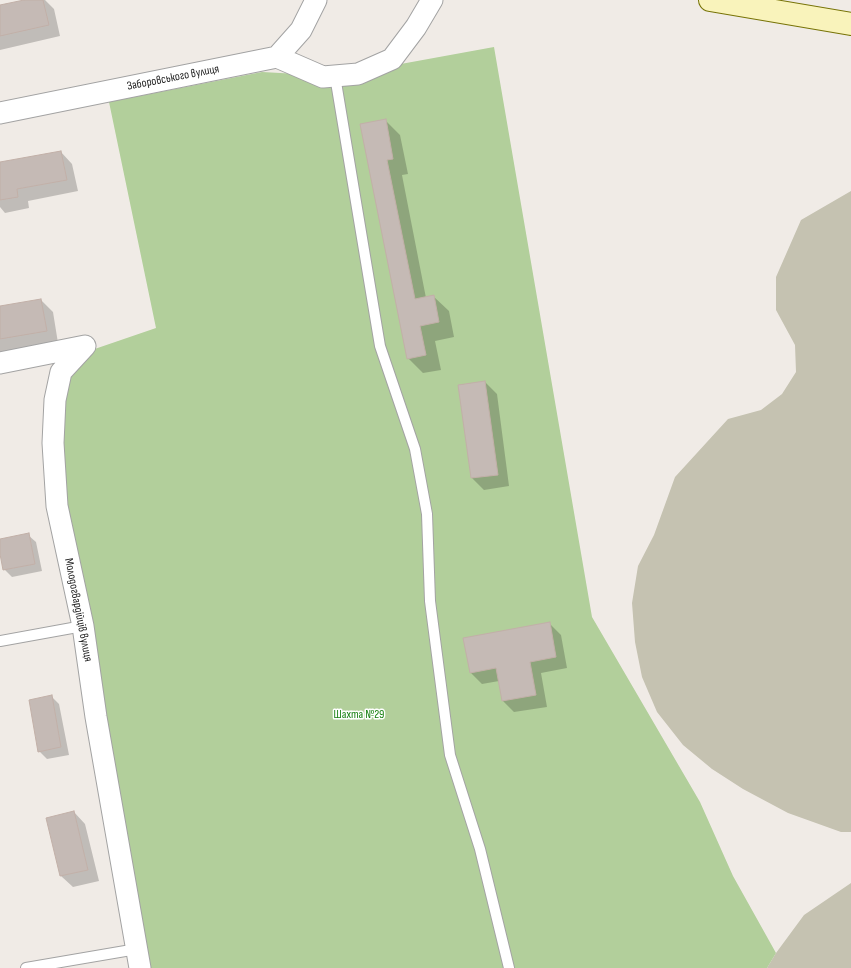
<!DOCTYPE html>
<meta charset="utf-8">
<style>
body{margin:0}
canvas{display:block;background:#f0ebe6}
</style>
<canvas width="851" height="968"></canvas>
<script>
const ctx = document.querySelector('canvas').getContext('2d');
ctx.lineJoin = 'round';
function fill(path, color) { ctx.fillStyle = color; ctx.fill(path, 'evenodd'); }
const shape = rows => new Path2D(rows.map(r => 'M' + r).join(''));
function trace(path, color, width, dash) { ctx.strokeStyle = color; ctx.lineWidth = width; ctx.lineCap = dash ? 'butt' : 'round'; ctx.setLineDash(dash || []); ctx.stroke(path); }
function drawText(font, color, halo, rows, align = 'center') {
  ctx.font = font + ' "Sofia Sans Condensed",sans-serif'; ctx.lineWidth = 3; ctx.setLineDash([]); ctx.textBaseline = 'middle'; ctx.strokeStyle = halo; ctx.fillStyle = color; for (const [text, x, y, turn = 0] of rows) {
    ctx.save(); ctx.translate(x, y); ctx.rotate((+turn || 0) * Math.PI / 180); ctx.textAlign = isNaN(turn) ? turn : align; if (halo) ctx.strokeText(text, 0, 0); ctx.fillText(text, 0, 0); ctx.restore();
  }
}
fill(shape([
 [851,191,851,832,841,832,788,813,743,789,712,769,683,745,657,712,642,677,635,642,632,603,638,566,654,535,675,477,728,419,761,410,782,394,796,372,795,345,776,310,776,277,801,220],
 [851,883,851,968,767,968,776,953,804,915]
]), '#c5c2b1');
fill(shape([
 [494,47,592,617,700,802,733,876,776,953,767,968,150,968,64,515,64,429,67,377,83,353,156,328,109,102,262,72,335,76]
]), '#b2cf9b');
fill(shape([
 [29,0,45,0,54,9,60,36,0,50,0,7],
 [385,120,400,135,408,174,402,175,426,298,433,296,449,311,454,337,435,341,441,370,423,373,408,358,361,125],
 [61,152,72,164,78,191,28,201,29,208,5,213,0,207,0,164],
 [41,300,53,312,58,343,0,353,0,307],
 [485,382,497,394,509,486,484,490,472,478,459,385],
 [28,535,36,542,42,571,12,577,4,569,0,550,0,540],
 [549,623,561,635,567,668,541,673,547,707,514,712,503,701,499,681,482,684,471,673],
 [52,697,59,704,69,755,47,759,39,751],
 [74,812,85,824,99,881,73,887,61,876]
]), '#0003');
const building = shape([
 [24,0,43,0,49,25,0,36,0,5,24,0],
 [386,119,393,159,387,160,415,299,434,295,439,322,420,326,426,355,407,359,360,124,386,119],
 [61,151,67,180,17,189,18,197,0,200,0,162,61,151],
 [41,299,47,331,0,339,0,306,41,299],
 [485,381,498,475,471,478,458,385,485,381],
 [29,533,35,564,3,570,0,554,0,539,29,533],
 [550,622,556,657,530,662,536,695,502,701,496,668,470,673,463,638,550,622],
 [52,695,61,747,38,752,29,700,52,695],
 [74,811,88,870,60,876,46,818,74,811]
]);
fill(building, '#c5bab5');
trace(building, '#c2b0a8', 1);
const lane = shape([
 [335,76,380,346,415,449,427,514,430,601,450,755,480,849,509,968],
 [0,641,83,626],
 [26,968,137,949]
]);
const street = shape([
 [277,57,323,77,358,74,392,59,416,27,432,0],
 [0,113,277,57,301,30,316,0],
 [0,363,85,346,61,372,55,400,53,443,57,506,83,626,96,717,140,968]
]);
const secondary = shape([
 [710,0,851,24]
]);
trace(lane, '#a3a3a3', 12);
trace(street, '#a3a3a3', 23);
trace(secondary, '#777306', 24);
trace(lane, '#fff', 10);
trace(street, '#fff', 21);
trace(secondary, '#f9f3bb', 22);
drawText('12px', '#1f1f1f', '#fff', [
 ["Заборовського вулиця",173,78,-11],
 ["Молодогвардійців вулиця",78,610,79]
]);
drawText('12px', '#137e0d', '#fff', [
 ["Шахта №29",359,715]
]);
</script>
